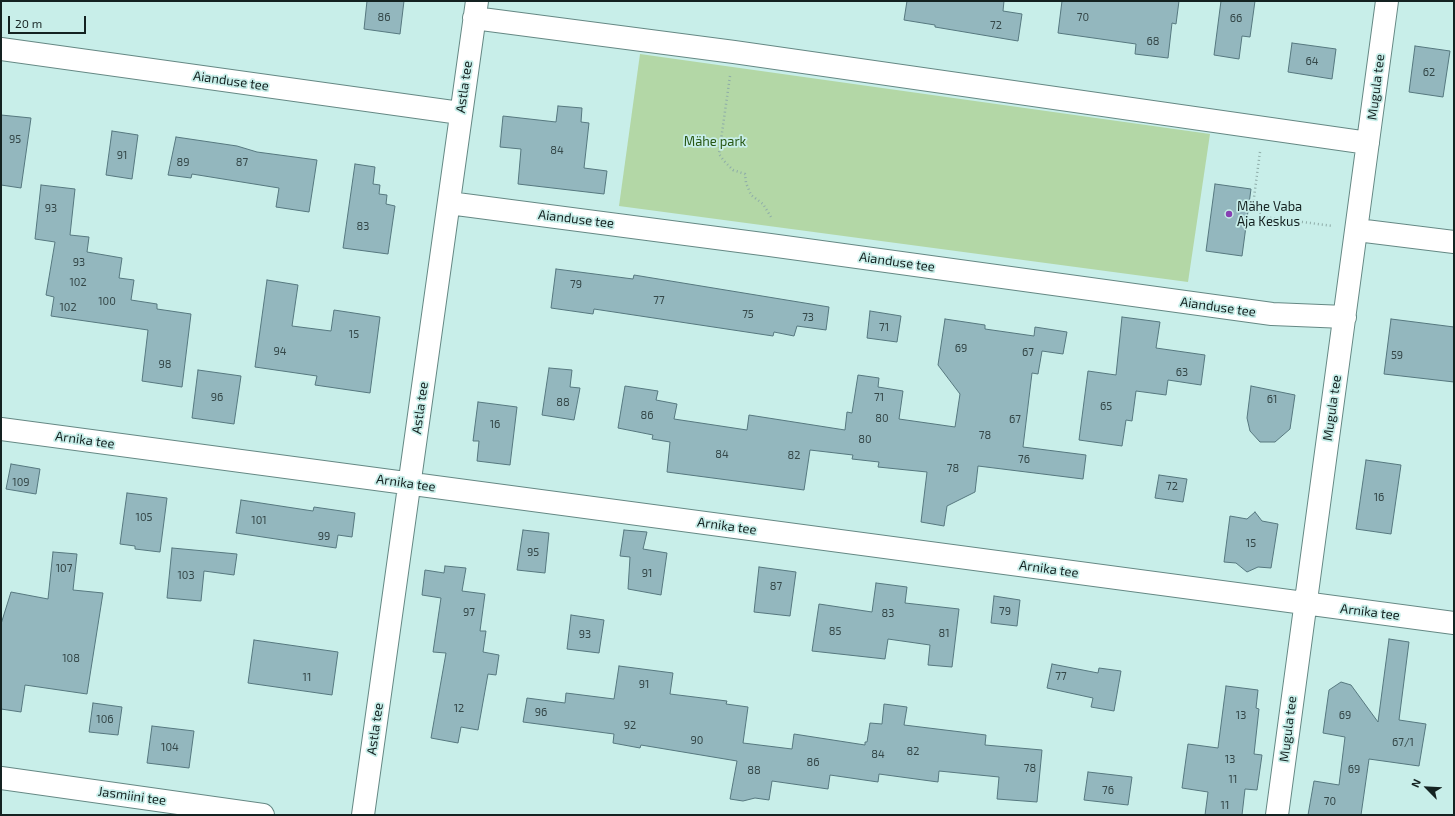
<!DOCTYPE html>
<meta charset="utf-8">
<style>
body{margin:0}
#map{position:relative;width:1455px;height:816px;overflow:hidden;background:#c8eee9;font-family:"Exo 2",sans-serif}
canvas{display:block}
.frame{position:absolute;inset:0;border:2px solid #142221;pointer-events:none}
.north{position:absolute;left:1407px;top:768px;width:40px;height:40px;-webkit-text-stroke:3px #c8eee9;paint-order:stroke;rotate:294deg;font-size:11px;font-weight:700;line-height:16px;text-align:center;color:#142221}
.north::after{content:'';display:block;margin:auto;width:14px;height:18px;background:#142221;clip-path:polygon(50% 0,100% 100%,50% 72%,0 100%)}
.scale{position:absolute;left:8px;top:16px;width:78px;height:18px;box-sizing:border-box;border:2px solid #142221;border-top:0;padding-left:5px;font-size:12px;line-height:14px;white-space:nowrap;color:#142221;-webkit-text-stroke:3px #c8eee9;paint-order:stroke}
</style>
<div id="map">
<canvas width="1455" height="816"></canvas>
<div class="frame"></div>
<div class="north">N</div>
<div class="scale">20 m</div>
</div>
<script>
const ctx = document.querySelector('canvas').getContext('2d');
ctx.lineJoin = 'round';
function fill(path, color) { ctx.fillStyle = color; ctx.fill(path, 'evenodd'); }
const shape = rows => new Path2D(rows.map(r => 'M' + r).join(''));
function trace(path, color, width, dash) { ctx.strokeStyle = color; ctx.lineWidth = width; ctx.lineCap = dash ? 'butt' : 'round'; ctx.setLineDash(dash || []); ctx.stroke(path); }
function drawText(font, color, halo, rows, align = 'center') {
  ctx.font = font + ' "Exo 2",sans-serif'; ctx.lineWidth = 3.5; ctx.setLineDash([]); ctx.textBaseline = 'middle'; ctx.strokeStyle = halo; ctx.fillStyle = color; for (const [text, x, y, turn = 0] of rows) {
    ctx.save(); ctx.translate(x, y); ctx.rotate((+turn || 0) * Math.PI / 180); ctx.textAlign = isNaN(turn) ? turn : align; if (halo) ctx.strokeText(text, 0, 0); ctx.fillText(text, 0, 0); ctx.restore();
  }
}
fill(shape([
 [640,54,1210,134,1188,282,619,206]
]), '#b3d7a6');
const building = shape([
 [367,1,404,1,400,34,364,29,367,1],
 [907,1,1004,1,1003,11,1022,14,1018,41,935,27,935,25,904,20,907,1],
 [1062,1,1179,1,1176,24,1172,23,1168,58,1135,54,1136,44,1058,33,1062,1],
 [1221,1,1255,1,1250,37,1242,36,1239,59,1214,55,1221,1],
 [1292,43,1336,49,1332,79,1288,72,1292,43],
 [1415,46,1450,51,1443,97,1409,92,1415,46],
 [558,106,582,108,581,122,589,123,584,168,607,171,604,194,518,184,521,149,500,147,503,116,556,122,558,106],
 [1,115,31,118,21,188,1,185,1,115],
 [112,131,138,135,132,179,106,175,112,131],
 [176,137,237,146,257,152,317,160,309,212,276,207,279,188,192,174,191,178,168,175,176,137],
 [355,164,375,167,373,184,380,185,379,194,387,195,386,204,395,206,388,254,343,248,355,164],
 [1215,184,1251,189,1242,256,1206,251,1215,184],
 [41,185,75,189,70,235,89,237,87,252,122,258,119,278,134,280,131,300,157,304,157,309,191,314,182,387,142,381,148,330,51,316,54,297,46,295,55,242,35,239,41,185],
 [556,269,633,279,634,275,829,307,826,330,797,326,794,336,774,332,773,336,594,309,593,314,551,308,556,269],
 [267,280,298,285,292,326,331,331,334,310,380,317,370,393,315,385,317,376,255,367,267,280],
 [870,311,901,316,897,342,867,338,870,311],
 [1122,317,1160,322,1156,348,1205,355,1201,385,1168,380,1166,395,1136,391,1132,421,1126,420,1122,446,1079,440,1088,371,1116,375,1122,317],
 [945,319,985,325,985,329,1034,336,1035,327,1067,332,1063,354,1042,351,1038,374,1032,373,1023,447,1086,455,1083,479,978,466,975,492,947,506,944,526,921,522,927,472,878,467,879,462,852,459,853,455,810,450,804,490,667,472,670,442,652,439,653,435,618,428,625,386,658,391,656,400,677,404,674,419,747,430,749,415,845,430,847,412,852,413,858,375,879,378,878,387,903,391,899,419,955,427,960,394,938,365,945,319],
 [1391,319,1454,327,1454,382,1384,374,1391,319],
 [549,368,572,370,570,387,580,388,574,420,542,415,549,368],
 [198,370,241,376,234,424,192,418,198,370],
 [1251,386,1295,395,1290,429,1275,442,1260,442,1250,431,1247,418,1251,386],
 [478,402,517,407,510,465,477,461,479,441,473,441,478,402],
 [1366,460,1401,465,1391,534,1356,529,1366,460],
 [11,464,40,469,36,494,6,489,11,464],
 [1159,475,1187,479,1183,502,1155,498,1159,475],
 [127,493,167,498,160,552,135,549,135,546,120,544,127,493],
 [241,500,313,511,314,507,355,513,352,537,338,535,336,548,236,533,241,500],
 [1255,512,1262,521,1278,524,1271,568,1258,567,1247,572,1236,563,1224,562,1230,516,1247,519,1255,512],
 [523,530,549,533,545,573,517,570,523,530],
 [624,530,647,532,643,549,667,553,661,595,628,589,630,557,620,556,624,530],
 [172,548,237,554,234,575,204,571,201,601,167,598,172,548],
 [53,552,77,554,73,590,103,593,87,694,25,685,21,712,1,709,1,624,11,592,48,599,53,552],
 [445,566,466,568,462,591,485,594,480,631,486,631,483,652,499,655,496,675,488,674,478,730,461,727,458,743,431,738,446,653,433,652,441,598,422,595,425,570,444,573,445,566],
 [759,567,796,572,790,616,754,612,759,567],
 [876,583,907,587,905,603,959,609,952,667,928,665,930,645,888,639,885,659,812,651,819,604,872,612,876,583],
 [994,596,1020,600,1017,626,991,623,994,596],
 [571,615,604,620,599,653,567,649,571,615],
 [1389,639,1409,642,1399,720,1426,724,1419,766,1369,759,1361,815,1308,815,1314,781,1339,785,1345,737,1323,733,1329,690,1341,682,1351,685,1378,722,1389,639],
 [254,640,338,652,332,695,248,683,254,640],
 [1052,664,1098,673,1099,668,1121,671,1114,711,1091,707,1093,698,1047,688,1052,664],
 [619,666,673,673,670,694,727,701,726,704,748,707,743,743,792,749,794,734,865,745,865,742,867,742,870,723,882,724,884,704,907,707,904,725,986,735,985,745,1042,750,1037,802,997,799,999,777,939,771,938,782,879,774,878,782,830,775,828,789,772,781,769,800,755,798,743,801,730,799,737,761,641,745,640,748,613,743,614,734,523,722,527,698,565,703,566,693,614,699,619,666],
 [1226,686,1258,690,1256,708,1259,709,1254,754,1262,755,1257,790,1245,789,1242,815,1205,815,1208,792,1182,788,1188,744,1218,748,1226,686],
 [93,703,122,707,118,735,89,732,93,703],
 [152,726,194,731,189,768,147,763,152,726],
 [1088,772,1132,777,1128,805,1084,800,1088,772]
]);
fill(building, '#93b7be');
trace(building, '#56787f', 1);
const minor = shape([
 [474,18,734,52,1368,143],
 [1,49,460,113],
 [449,203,770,245,1272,314,1345,317],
 [1357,230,1454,242],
 [1,429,1454,623],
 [1,778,263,815],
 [363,815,477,1],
 [1277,815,1387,1]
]);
trace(minor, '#658884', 24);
trace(shape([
 [730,76,719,154,724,161,733,170,745,174,746,183,751,195,763,204,771,217,771,220],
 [1260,152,1253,205,1264,217,1333,226]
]), '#8eaca8', 2.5, [1, 3]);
trace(minor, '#fff', 22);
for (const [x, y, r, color] of [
 [1229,214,4,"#873fb2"]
]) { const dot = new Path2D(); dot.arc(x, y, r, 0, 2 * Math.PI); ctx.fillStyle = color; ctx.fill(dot); trace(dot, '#c8eee9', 1.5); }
drawText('11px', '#344748', null, [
 ["86",384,17],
 ["70",1083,17],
 ["66",1236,18],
 ["72",996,25],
 ["68",1153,41],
 ["64",1312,61],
 ["62",1429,72],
 ["95",15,139],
 ["84",557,150],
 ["91",122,155],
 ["89",183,162],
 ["87",242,162],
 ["93",51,208],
 ["83",363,226],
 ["93",79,262],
 ["102",78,282],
 ["79",576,284],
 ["77",659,300],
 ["100",107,301],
 ["102",68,307],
 ["75",748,314],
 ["73",808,317],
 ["71",884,327],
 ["15",354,334],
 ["69",961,348],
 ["94",280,351],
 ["67",1028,352],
 ["59",1397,355],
 ["98",165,364],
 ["63",1182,372],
 ["96",217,397],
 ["71",879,397],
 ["61",1272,399],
 ["88",563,402],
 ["65",1106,406],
 ["86",647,415],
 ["80",882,418],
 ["67",1015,419],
 ["16",495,424],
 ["78",985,435],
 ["80",865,439],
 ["84",722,454],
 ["82",794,455],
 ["76",1024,459],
 ["78",953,468],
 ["109",21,482],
 ["72",1172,486],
 ["16",1379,497],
 ["105",144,517],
 ["101",259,520],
 ["99",324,536],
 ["15",1251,543],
 ["95",533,552],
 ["107",64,568],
 ["91",647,573],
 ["103",186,575],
 ["87",776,586],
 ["79",1005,611],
 ["97",469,612],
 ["83",888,613],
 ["85",835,631],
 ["81",944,633],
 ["93",585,634],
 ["108",71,658],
 ["77",1061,676],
 ["11",307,677],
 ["91",644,684],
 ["12",459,708],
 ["96",541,712],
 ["13",1241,715],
 ["69",1345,715],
 ["106",105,719],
 ["92",630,725],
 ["90",697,740],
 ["67/1",1403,742],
 ["104",170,747],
 ["82",913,751],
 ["84",878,754],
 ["13",1230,759],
 ["86",813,762],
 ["78",1030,768],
 ["69",1354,769],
 ["88",754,770],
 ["11",1233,779],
 ["76",1108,790],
 ["70",1330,801],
 ["11",1225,805]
]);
drawText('13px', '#142221', '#c8eee9', [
 ["Aianduse tee",231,81,8],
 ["Astla tee",464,87,-82],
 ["Mugula tee",1376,87,-83],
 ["Aianduse tee",576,219,7],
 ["Aianduse tee",897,262,8],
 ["Aianduse tee",1218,307,8],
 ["Astla tee",420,408,-82],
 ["Mugula tee",1332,408,-82],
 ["Arnika tee",85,440,8],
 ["Arnika tee",406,483,8],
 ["Arnika tee",727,526,8],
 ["Arnika tee",1049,569,8],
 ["Arnika tee",1370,612,7],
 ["Astla tee",375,729,-82],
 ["Mugula tee",1288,729,-83],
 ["Jasmiini tee",132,796,8]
]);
drawText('13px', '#275612', '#c8eee9', [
 ["Mähe park",715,142]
]);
drawText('13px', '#142221', '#c8eee9', [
 ["Mähe Vaba",1237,207],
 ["Aja Keskus",1237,222]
], 'left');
</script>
